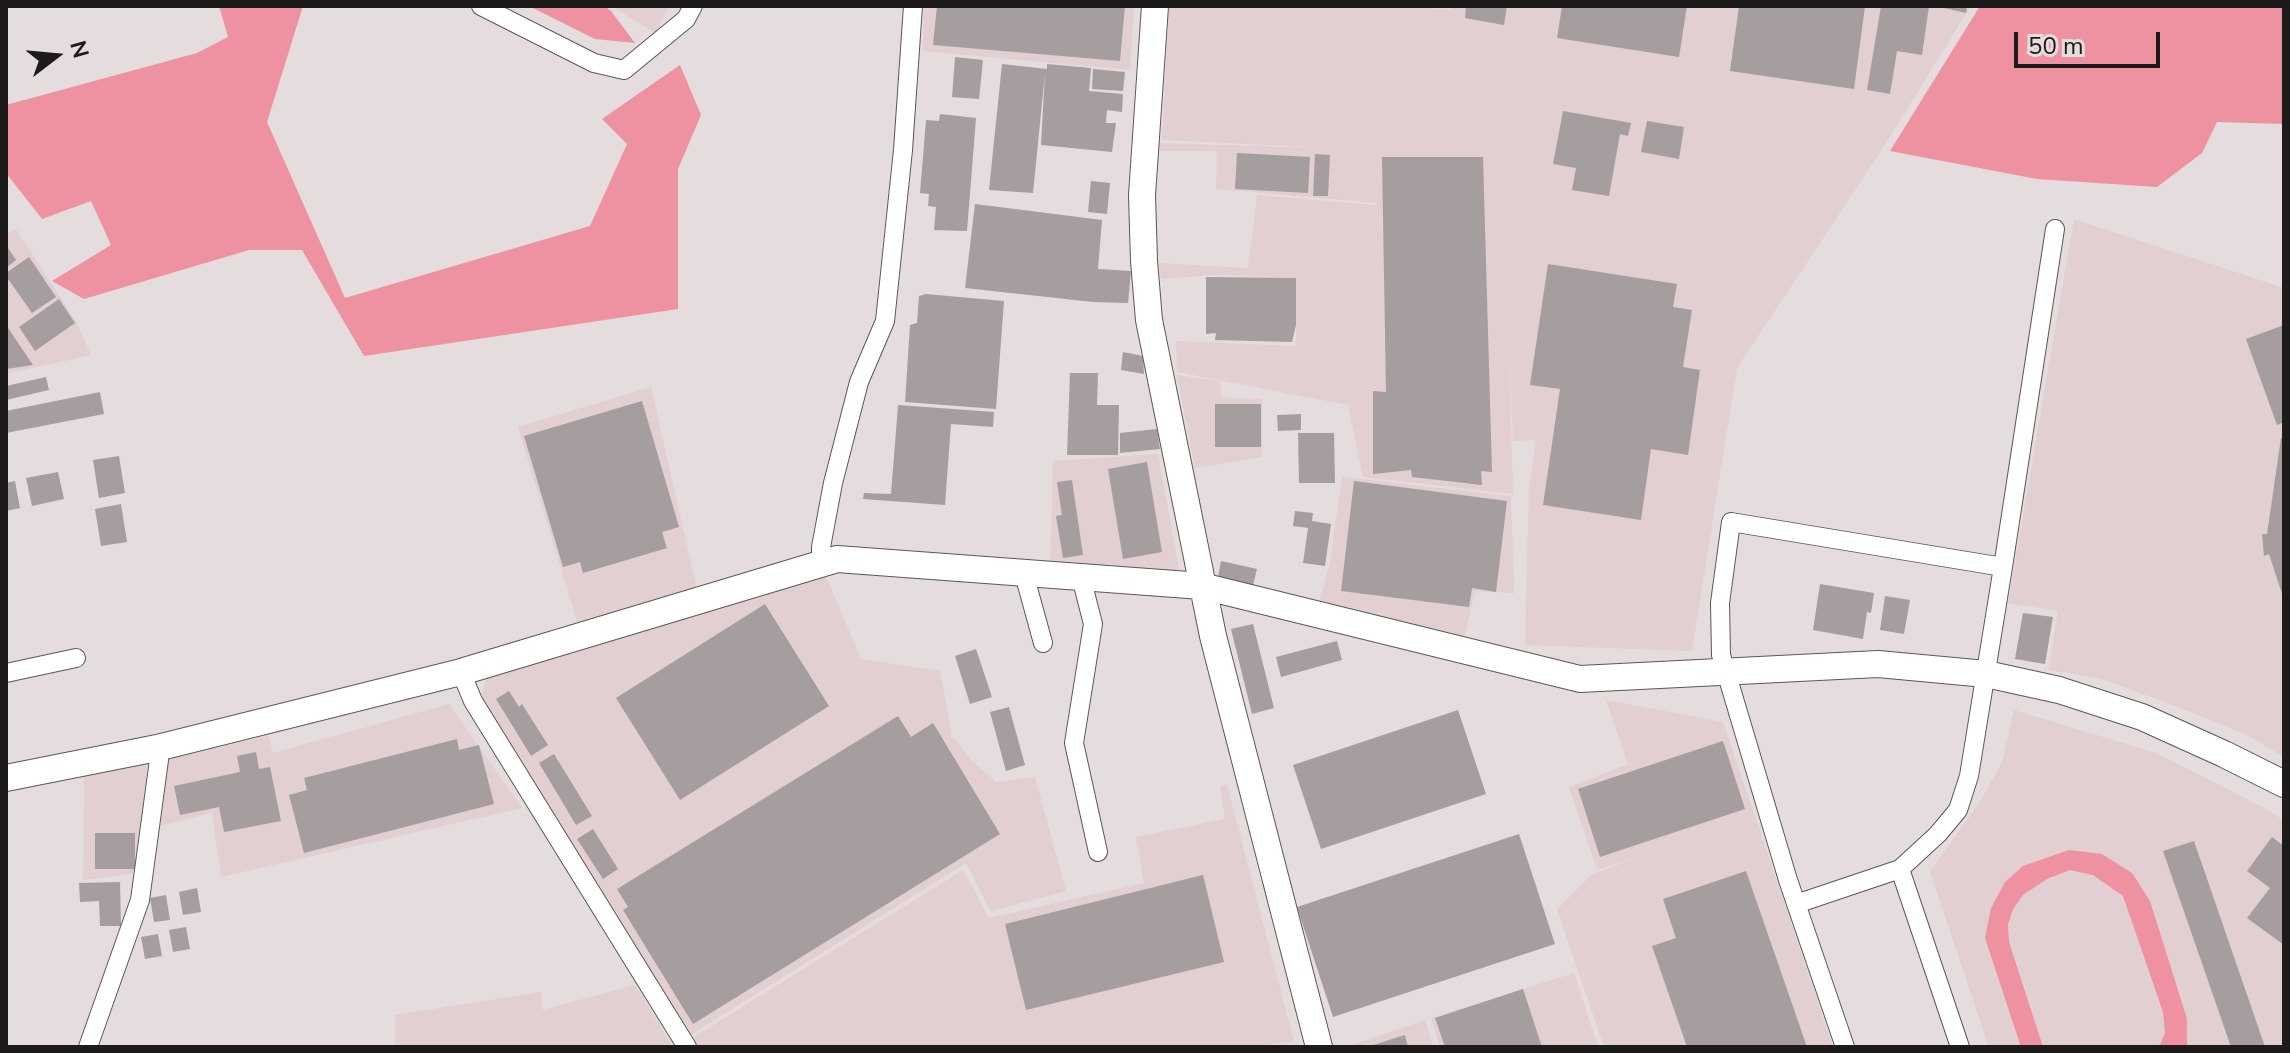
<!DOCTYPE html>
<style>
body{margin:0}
#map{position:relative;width:2290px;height:1053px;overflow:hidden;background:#e5dcdd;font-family:"Nunito Sans",sans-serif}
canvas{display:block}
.frame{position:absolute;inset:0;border:8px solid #1d1a1a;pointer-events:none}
.north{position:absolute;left:16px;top:16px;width:80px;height:80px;-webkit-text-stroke:6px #e5dcdd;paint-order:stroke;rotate:74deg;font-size:22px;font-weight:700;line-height:32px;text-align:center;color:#1d1a1a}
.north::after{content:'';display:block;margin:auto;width:28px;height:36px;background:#1d1a1a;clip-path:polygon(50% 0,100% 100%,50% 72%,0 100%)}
.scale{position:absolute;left:2014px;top:32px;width:146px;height:36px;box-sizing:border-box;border:4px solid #1d1a1a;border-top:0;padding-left:10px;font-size:24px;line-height:28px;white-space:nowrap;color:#1d1a1a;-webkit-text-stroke:6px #e5dcdd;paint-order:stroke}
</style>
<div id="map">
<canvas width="2290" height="1053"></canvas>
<div class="frame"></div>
<div class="north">N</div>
<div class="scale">50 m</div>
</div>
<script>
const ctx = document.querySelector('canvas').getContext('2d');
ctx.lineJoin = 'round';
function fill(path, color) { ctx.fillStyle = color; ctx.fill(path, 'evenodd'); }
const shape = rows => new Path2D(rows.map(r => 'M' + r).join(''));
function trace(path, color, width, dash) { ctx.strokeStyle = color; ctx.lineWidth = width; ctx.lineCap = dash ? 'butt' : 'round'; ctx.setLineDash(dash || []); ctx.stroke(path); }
fill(shape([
 [612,6,668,6,656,34],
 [924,6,1134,6,1130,70,923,51],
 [1169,6,1411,6,1450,10,1451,6,1971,6,1879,154,1737,368,1692,651,1525,645,1529,486,1536,440,1513,441,1508,332,1513,494,1363,477,1348,405,1177,372,1176,341,1296,346,1296,278,1215,275,1161,279,1159,263,1248,268,1257,195,1376,205,1377,203,1216,189,1217,151,1155,151,1155,143,1335,148,1162,140],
 [2074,219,2284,288,2284,757,2249,736,2181,708,2099,678,2048,670,2058,611,2008,603],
 [16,229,77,323,91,355,6,374,6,234],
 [1177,375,1220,381,1222,398,1262,399,1262,457,1195,468],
 [651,387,697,590,579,628,518,427],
 [1158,454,1180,575,1050,569,1053,461],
 [1342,477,1511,496,1514,593,1475,591,1464,639,1318,608,1330,562],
 [826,576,861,659,940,671,952,736,972,761,996,782,1035,777,1066,891,991,911,966,863,689,1036,480,700,487,677],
 [1606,700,1723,722,1833,1047,1604,1047,1557,909,1592,874,1650,853,1597,870,1569,787,1628,764],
 [449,704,522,808,221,877,212,813,156,827,166,760,268,736,273,753],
 [2014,710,2156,753,2265,808,2284,821,2284,1047,1989,1047,1930,872,1979,803,2002,763],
 [147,764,138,873,83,880,84,776],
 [1227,785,1294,1041,1255,1047,694,1047,689,1040,963,870,989,918,1144,883,1136,837,1225,819,1220,786],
 [1574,973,1598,1047,1440,1047,1431,1018],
 [635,985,673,1047,395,1047,395,1015,541,992,542,1010],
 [1425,1020,1433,1047,1346,1047]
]), '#e1cfd1');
fill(shape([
 [219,6,303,6,267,122,345,298,590,226,627,144,602,119,680,65,701,115,678,169,678,309,364,356,302,250,249,250,84,299,52,281,111,245,91,201,42,219,6,173,6,105,197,53,228,37],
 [529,6,604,6,611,11,635,43,595,39],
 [1980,6,2284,6,2284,124,2217,122,2202,153,2157,187,2037,179,1890,151],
 [2069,850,2102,854,2132,873,2150,901,2187,1019,2187,1047,2159,1047,2165,1033,2163,1012,2123,896,2093,875,2070,870,2047,879,2023,895,2013,909,2008,925,2009,942,2043,1047,2021,1047,1985,938,1991,908,2005,882,2023,866]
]), '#ee91a1');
fill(shape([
 [937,6,1125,6,1120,61,933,45],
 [1466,6,1507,6,1504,25,1465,18],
 [1562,6,1687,6,1679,57,1557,38],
 [1739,6,1865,6,1854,89,1730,71],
 [1881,6,1929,6,1922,55,1897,51,1890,94,1867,90],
 [1935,6,1967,6,1966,13],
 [955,57,983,60,979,99,952,97],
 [1002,64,1047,69,1047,64,1091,68,1089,91,1123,94,1122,112,1107,110,1106,123,1116,123,1112,152,1041,145,1045,73,1033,193,989,190],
 [1093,69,1125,72,1123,91,1092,89],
 [1563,111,1631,123,1628,136,1620,134,1609,196,1572,190,1576,168,1553,164],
 [940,114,976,118,967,231,934,230,936,207,928,206,929,194,920,193,926,120,939,121],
 [1647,121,1684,127,1679,159,1641,152],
 [1237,153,1310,157,1308,193,1235,189],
 [1315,154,1330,155,1328,196,1313,196],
 [1382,157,1483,157,1492,472,1481,471,1482,485,1412,477,1411,470,1373,474,1373,391,1386,392],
 [1091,181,1110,183,1107,214,1088,212],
 [975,204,1102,220,1098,269,1131,271,1128,303,1093,302,965,288],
 [6,245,16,260,6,268],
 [29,257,56,297,32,313,6,276,6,273],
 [1548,264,1677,284,1673,307,1692,310,1683,367,1700,370,1688,455,1651,449,1641,520,1543,505,1560,389,1530,385],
 [1206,277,1296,278,1296,325,1292,342,1215,340,1216,333,1206,334],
 [926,294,1004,301,996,409,905,402,910,325,917,323,919,296],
 [59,299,75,323,35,351,19,327],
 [6,325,33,365,6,369],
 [2284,325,2284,422,2277,425,2246,339],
 [1123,352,1143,356,1144,374,1121,370],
 [1070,373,1098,373,1097,405,1119,405,1118,455,1067,455],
 [46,377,49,390,6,400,6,386],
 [100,392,104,414,6,433,6,411],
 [642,401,679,527,662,532,667,548,583,573,580,562,563,567,524,436],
 [1215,404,1261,404,1261,447,1215,447],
 [898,405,994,412,993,427,951,424,945,505,863,499,864,493,891,494],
 [1301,414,1301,430,1278,431,1277,415],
 [1157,429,1160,449,1120,453,1120,433],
 [1298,433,1334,433,1335,483,1299,483],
 [2281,438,2284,438,2283,597,2269,554,2264,556,2262,534,2267,534],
 [119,456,125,493,99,498,93,460],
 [1147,462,1162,552,1123,559,1108,469],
 [58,472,64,499,32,506,26,478],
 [1072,480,1083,555,1063,558,1056,516,1062,515,1057,482],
 [15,481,20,508,6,511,6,483],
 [1354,481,1507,501,1496,592,1472,588,1469,607,1341,591],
 [121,504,127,542,101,546,95,509],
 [1295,511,1313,513,1312,521,1331,524,1325,566,1303,563,1308,528,1293,526],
 [1221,561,1257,569,1253,585,1218,577],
 [1820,584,1874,593,1871,613,1867,612,1863,639,1813,630],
 [1885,596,1910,600,1904,634,1880,630],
 [765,604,829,706,680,800,616,698],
 [2023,613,2053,617,2045,664,2015,659],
 [1253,624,1274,708,1252,714,1231,629],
 [1337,641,1342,660,1281,677,1276,657],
 [976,649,992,697,970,704,955,656],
 [509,691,519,707,522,704,548,745,531,756,496,699],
 [1009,707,1025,765,1006,771,990,712],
 [1458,710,1486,794,1321,849,1293,765],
 [898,716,911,737,933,723,1000,834,693,1024,623,910,628,907,617,889],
 [457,739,459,750,479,745,494,804,304,853,289,795,307,790,304,778],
 [1723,741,1745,809,1600,857,1578,789],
 [256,752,259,769,270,767,281,821,224,832,219,807,180,815,174,786,240,772,237,756],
 [554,754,592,816,576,825,539,763],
 [593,829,618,869,603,879,577,839],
 [95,833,135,833,135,869,95,869],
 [1519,834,1555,944,1333,1017,1297,907],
 [2272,837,2284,846,2284,945,2247,918,2270,888,2247,871],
 [2194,841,2265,1047,2231,1047,2163,851],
 [1746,871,1807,1047,1687,1047,1652,946,1676,938,1663,899],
 [1203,875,1224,962,1026,1010,1005,924],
 [120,882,121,926,100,926,99,901,80,902,79,883],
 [197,888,201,912,183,915,179,892],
 [166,895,170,920,154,922,150,898],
 [186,927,190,949,173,952,169,930],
 [158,934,162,956,145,959,141,937],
 [1523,989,1542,1047,1445,1047,1435,1018],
 [1405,1035,1408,1047,1370,1047,1370,1046]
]), '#a59d9e');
const street = shape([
 [481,6,594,63,624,70,686,19,693,6],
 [821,563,821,547,833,483,859,382,885,321,903,150,913,6],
 [1024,574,1043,643],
 [1081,577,1093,624,1074,743,1098,852],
 [461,672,473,701,687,1047],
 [6,673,76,658],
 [1796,904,1900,869],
 [88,1047,140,900,159,760,157,748],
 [1845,1047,1788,880,1721,655,1720,603,1731,522,2003,567,2055,229],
 [1960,1047,1900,869,1938,834,1958,810,1969,776,2003,567]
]);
const secondary = shape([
 [1155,6,1142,195,1144,261,1149,320,1213,636,1319,1047],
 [6,778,157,748,461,672,837,559,1202,586,1580,679,1878,664,1986,674,2059,690,2142,717,2224,754,2284,784]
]);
trace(street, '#5d5656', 20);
trace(secondary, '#5d5656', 28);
trace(street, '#fff', 18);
trace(secondary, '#fff', 26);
</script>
